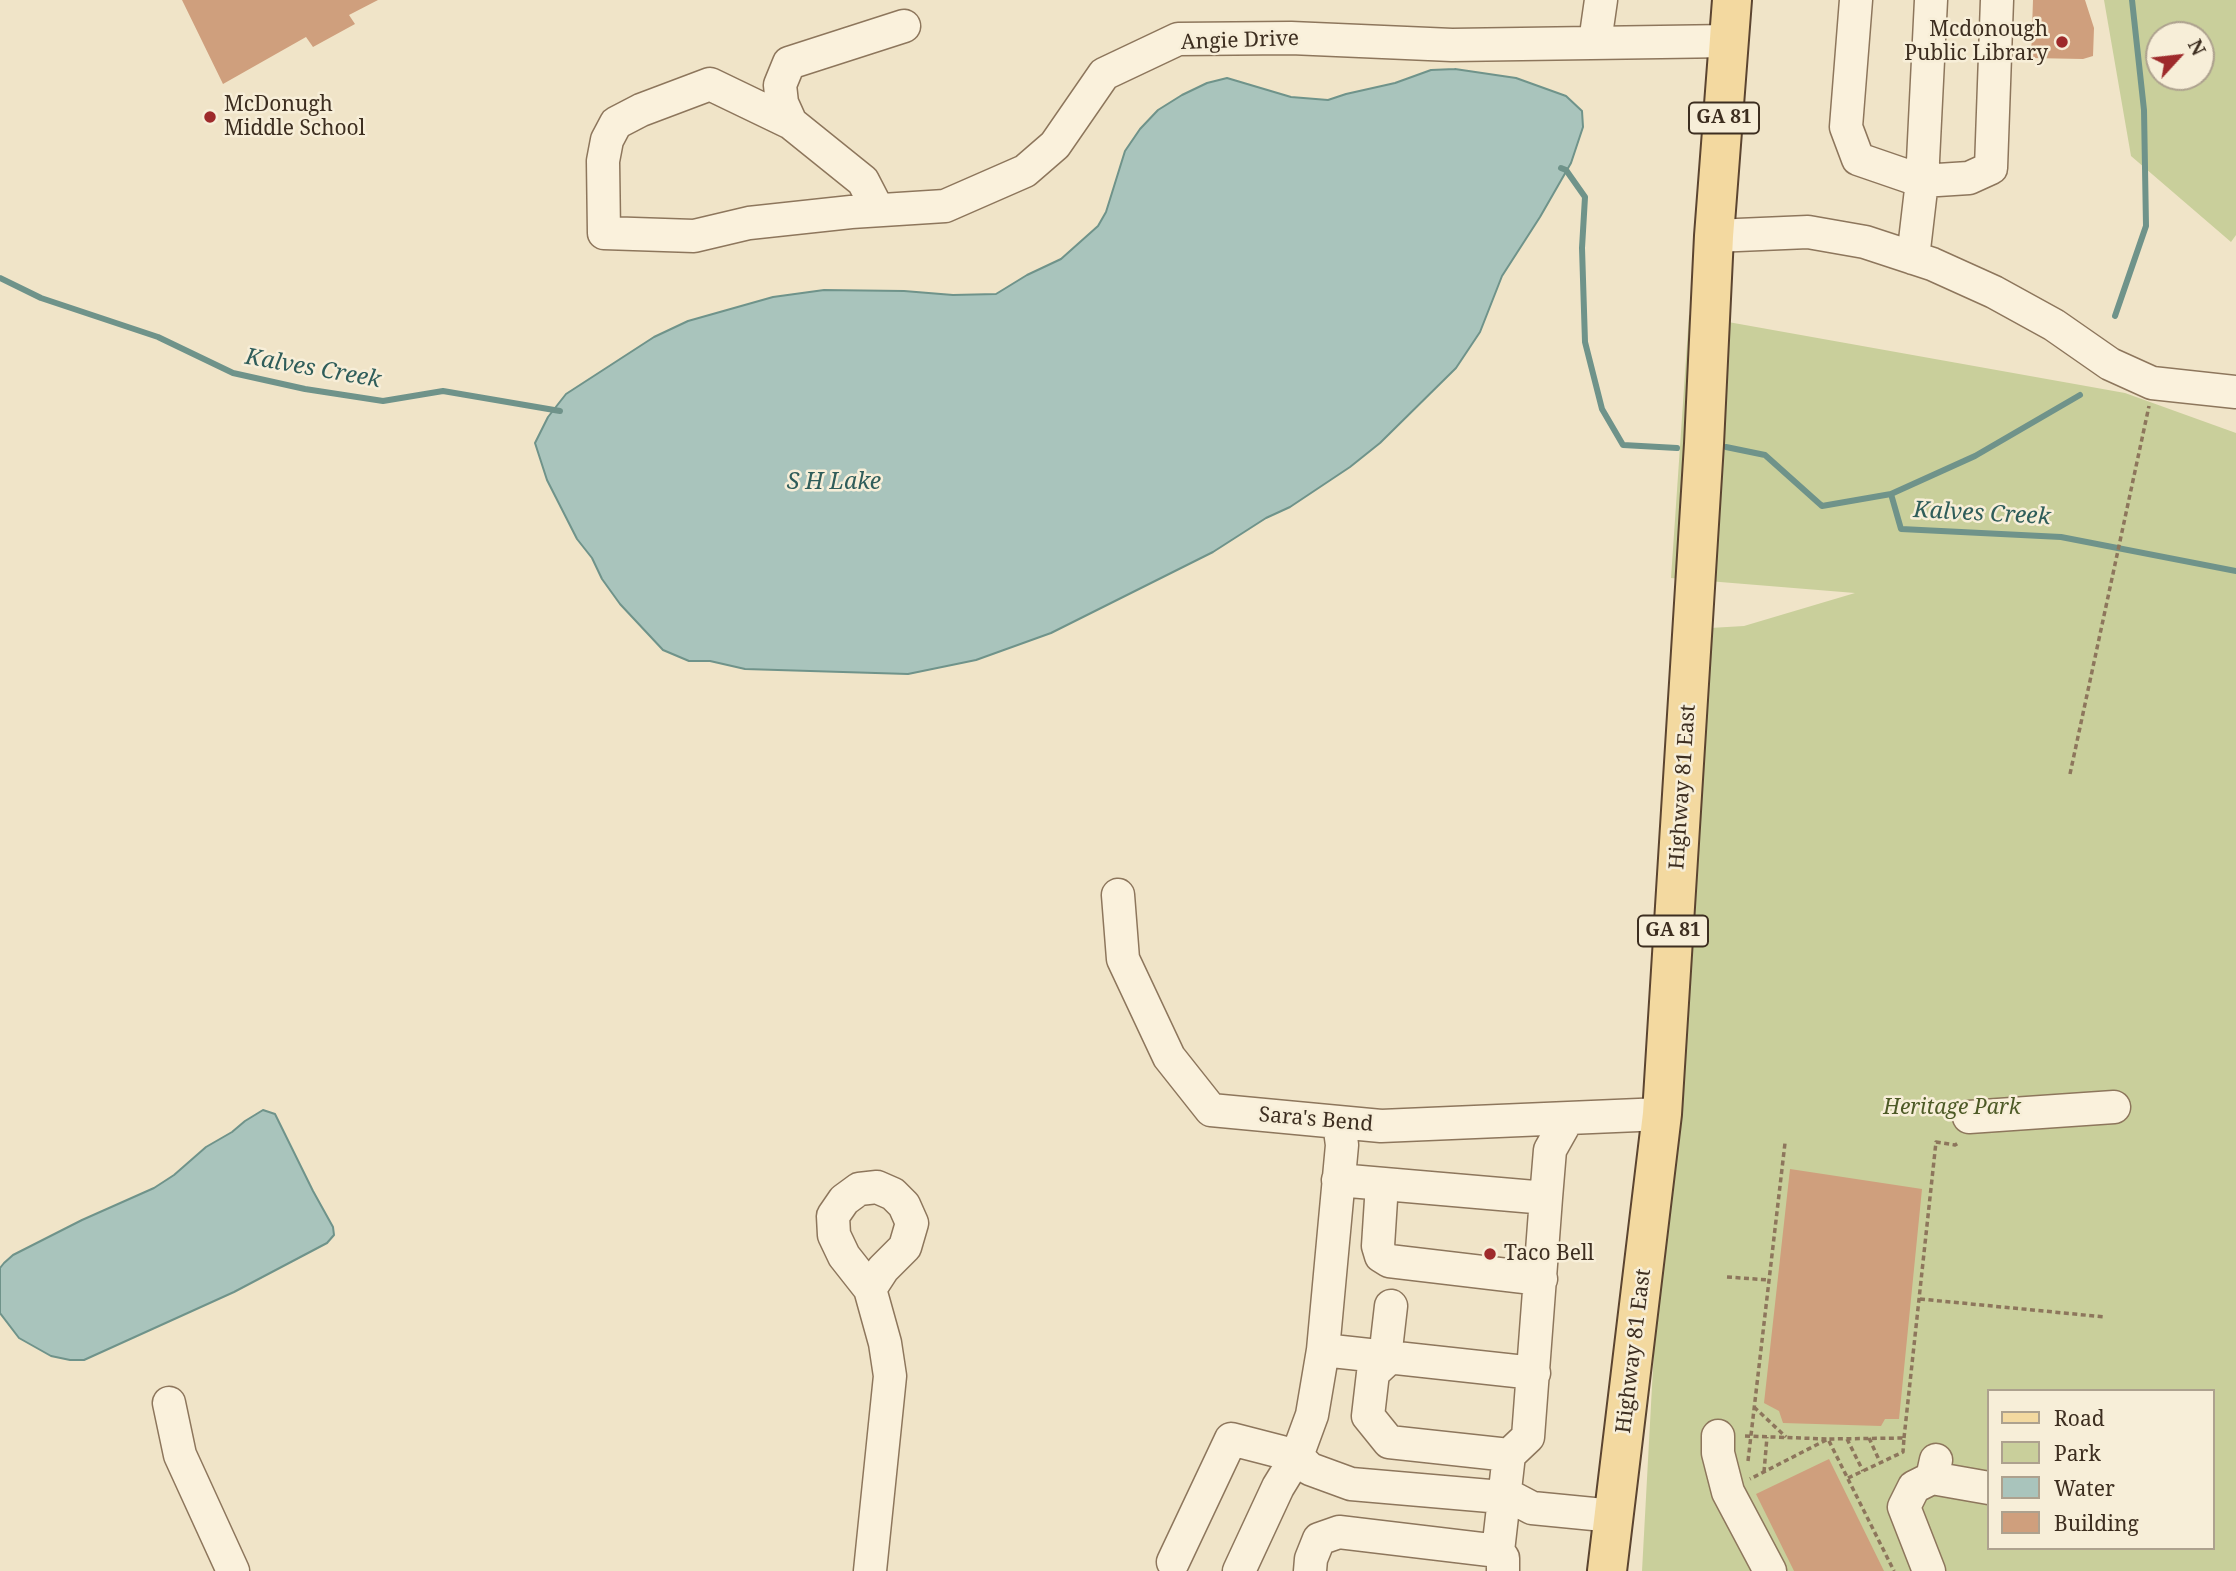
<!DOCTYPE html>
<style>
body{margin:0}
#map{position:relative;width:2236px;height:1571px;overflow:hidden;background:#f0e4c8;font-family:"Noto Serif",serif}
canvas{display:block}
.legend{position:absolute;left:1987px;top:1389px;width:228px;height:161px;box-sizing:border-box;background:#f7eed8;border:2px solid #ada18e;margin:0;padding:9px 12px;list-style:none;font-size:21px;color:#3d2e20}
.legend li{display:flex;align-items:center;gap:14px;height:35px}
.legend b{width:35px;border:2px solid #ada18e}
.north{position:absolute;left:2145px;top:21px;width:70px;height:70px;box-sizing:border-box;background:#f7eed8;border:2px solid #ada18e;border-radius:50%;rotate:63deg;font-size:19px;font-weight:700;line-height:28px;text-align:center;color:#3d2e20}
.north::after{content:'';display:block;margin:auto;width:24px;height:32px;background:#9e2a2b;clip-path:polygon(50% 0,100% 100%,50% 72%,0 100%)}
</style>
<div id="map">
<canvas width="2236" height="1571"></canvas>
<ul class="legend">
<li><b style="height:9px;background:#f3d9a0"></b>Road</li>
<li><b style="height:19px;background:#c9cf9b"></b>Park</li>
<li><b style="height:19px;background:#a9c4bc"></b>Water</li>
<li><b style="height:19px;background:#cf9f7d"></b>Building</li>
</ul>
<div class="north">N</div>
</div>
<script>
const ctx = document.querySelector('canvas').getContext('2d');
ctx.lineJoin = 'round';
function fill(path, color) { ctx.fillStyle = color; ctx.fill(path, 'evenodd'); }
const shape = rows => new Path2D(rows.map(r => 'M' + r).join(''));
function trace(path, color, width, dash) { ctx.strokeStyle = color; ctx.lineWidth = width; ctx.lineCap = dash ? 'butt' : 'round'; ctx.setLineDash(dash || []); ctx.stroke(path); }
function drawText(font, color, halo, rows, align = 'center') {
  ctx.font = font + ' "Noto Serif",serif'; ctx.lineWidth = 5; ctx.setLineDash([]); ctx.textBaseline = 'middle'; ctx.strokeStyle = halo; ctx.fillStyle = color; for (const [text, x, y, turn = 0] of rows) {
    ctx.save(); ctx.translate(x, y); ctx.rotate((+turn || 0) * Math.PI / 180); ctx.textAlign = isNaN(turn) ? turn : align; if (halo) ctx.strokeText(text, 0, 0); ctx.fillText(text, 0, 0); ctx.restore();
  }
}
fill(shape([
 [2104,0,2236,0,2236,235,2231,242,2131,156],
 [2159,35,2201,35,2201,77,2159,77],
 [1689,315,2125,393,2236,433,2236,1571,1642,1571,1693,629,1744,626,1855,593,1671,578],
 [1989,1391,2213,1391,2213,1548,1989,1548]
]), '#c9cf9b');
const water = shape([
 [1455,69,1516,78,1566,96,1582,111,1583,127,1571,163,1540,217,1502,276,1480,332,1456,368,1380,443,1350,467,1290,507,1266,518,1213,552,1051,633,976,660,908,674,745,669,710,661,689,661,663,650,620,604,602,579,592,558,577,539,547,480,535,443,548,417,566,394,654,337,688,321,773,297,824,290,904,291,953,295,996,294,1027,275,1061,259,1098,226,1106,212,1125,151,1140,129,1158,110,1182,95,1207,83,1227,78,1291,97,1328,100,1346,94,1395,83,1431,70,1455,69],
 [263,1110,275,1114,313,1191,333,1227,334,1235,327,1243,234,1292,84,1360,70,1360,51,1356,19,1338,0,1313,0,1268,4,1263,13,1255,82,1220,154,1188,174,1175,206,1147,232,1132,245,1121,263,1110]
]);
fill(water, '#a9c4bc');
trace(water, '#6f938a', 2);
trace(shape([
 [1561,168,1566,170,1585,197,1582,248,1585,342,1602,409,1623,445,1677,448],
 [0,278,41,298,158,337,233,373,305,389,383,401,443,391,560,411],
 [2115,316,2146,226,2144,110,2132,0],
 [1726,447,1765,455,1822,506,1891,494,1975,456,2080,395],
 [1891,494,1901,529,2061,537,2236,571]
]), '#6f938a', 6);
fill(shape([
 [182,0,378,0,349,15,355,24,313,47,306,37,223,84],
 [2033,0,2085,0,2094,28,2093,56,2083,59,2031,58],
 [1790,1169,1922,1189,1899,1419,1885,1419,1881,1426,1783,1423,1779,1411,1764,1403],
 [1829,1459,1884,1571,1794,1571,1756,1494]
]), '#cf9f7d');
const minor = shape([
 [1856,0,1846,127,1858,159,1922,181,1969,178,1991,168,1997,0],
 [1595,42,1601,0],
 [791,123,710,84,641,110,616,123,607,140,603,161,604,233,694,236,749,223,851,212,945,206,1025,171,1055,145,1104,74,1178,39,1291,38,1452,45,1730,41],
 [878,210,863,181,791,123,782,103,780,85,789,63,904,26],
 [1714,236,1808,232,1865,242,1932,264,1994,292,2054,325,2110,364,2152,383,2236,392],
 [1913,258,1922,181,1931,0],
 [1118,895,1123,959,1169,1057,1211,1110,1381,1126,1662,1114],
 [1969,1117,2114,1107],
 [1339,1123,1342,1145,1323,1350,1312,1415,1297,1456,1310,1469,1351,1484,1513,1498,1532,1508,1614,1516],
 [1338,1180,1546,1198,1550,1150,1568,1118],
 [1382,1184,1378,1246,1381,1256,1389,1261,1541,1279],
 [870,1289,883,1269,905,1247,912,1223,904,1205,893,1194,877,1187,859,1189,844,1200,833,1216,834,1235,844,1256,870,1289,885,1343,890,1376,870,1571],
 [1323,1350,1534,1373],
 [1385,1358,1391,1306],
 [1389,1358,1373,1373,1368,1416,1389,1442,1509,1455],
 [169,1403,180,1455,233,1571],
 [1718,1436,1718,1453,1728,1492,1770,1571],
 [1932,1478,1989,1488],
 [1498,1551,1509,1455,1528,1437,1546,1198],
 [1173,1562,1231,1439,1297,1456,1278,1487,1239,1571],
 [1310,1571,1311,1559,1319,1539,1339,1532,1498,1551,1503,1558,1503,1570],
 [1929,1571,1904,1507,1914,1487,1932,1478,1936,1460]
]);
const major = shape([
 [1607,1571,1662,1114,1704,444,1714,236,1732,0]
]);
trace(minor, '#8d765c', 35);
trace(major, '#5b4430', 42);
trace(shape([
 [2070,774,2149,406],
 [1727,1277,1769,1280],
 [1920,1299,2105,1317],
 [1754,1407,1786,1437],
 [1745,1436,1828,1439,1750,1479],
 [1869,1438,1880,1462],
 [1904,1438,1936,1142,1955,1145,1960,1142],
 [1847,1439,1863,1471],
 [1748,1461,1785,1143],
 [1764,1472,1767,1437],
 [1848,1478,1903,1452,1904,1438,1828,1439,1894,1571]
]), '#8d765c', 3.5, [5, 3.5]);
trace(minor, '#faf1dc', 32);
trace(major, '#f3d9a0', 38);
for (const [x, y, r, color] of [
 [2062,42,7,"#9e2a2b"],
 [210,117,7,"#9e2a2b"],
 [1490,1254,7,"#9e2a2b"]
]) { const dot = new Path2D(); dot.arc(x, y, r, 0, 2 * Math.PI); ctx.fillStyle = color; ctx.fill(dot); trace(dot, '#f7eed8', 2.5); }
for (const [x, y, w] of [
 [1724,118,70],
 [1673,931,70]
]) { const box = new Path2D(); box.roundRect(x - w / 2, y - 15.5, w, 31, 5); ctx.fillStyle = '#f7eed8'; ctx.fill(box); trace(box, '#3d2e20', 2); }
drawText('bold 19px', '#3d2e20', null, [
 ["GA 81",1724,118],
 ["GA 81",1673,931]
]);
drawText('21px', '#3d2e20', '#f7eed8', [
 ["Mcdonough",2048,30,"right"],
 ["Public Library",2048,54,"right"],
 ["McDonugh",224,105],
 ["Middle School",224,129],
 ["Taco Bell",1504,1254]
], 'left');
drawText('21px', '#3d2e20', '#f7eed8', [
 ["Angie Drive",1240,41,-2],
 ["Highway 81 East",1683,787,-86],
 ["Sara's Bend",1316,1120,5],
 ["Highway 81 East",1634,1351,-83]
]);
drawText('italic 21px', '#4d5a26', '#f7eed8', [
 ["Heritage Park",1952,1108]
]);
drawText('italic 23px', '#2f5d5a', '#f7eed8', [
 ["Kalves Creek",313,369,10],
 ["S H Lake",834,482],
 ["Kalves Creek",1982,514,3]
]);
</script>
